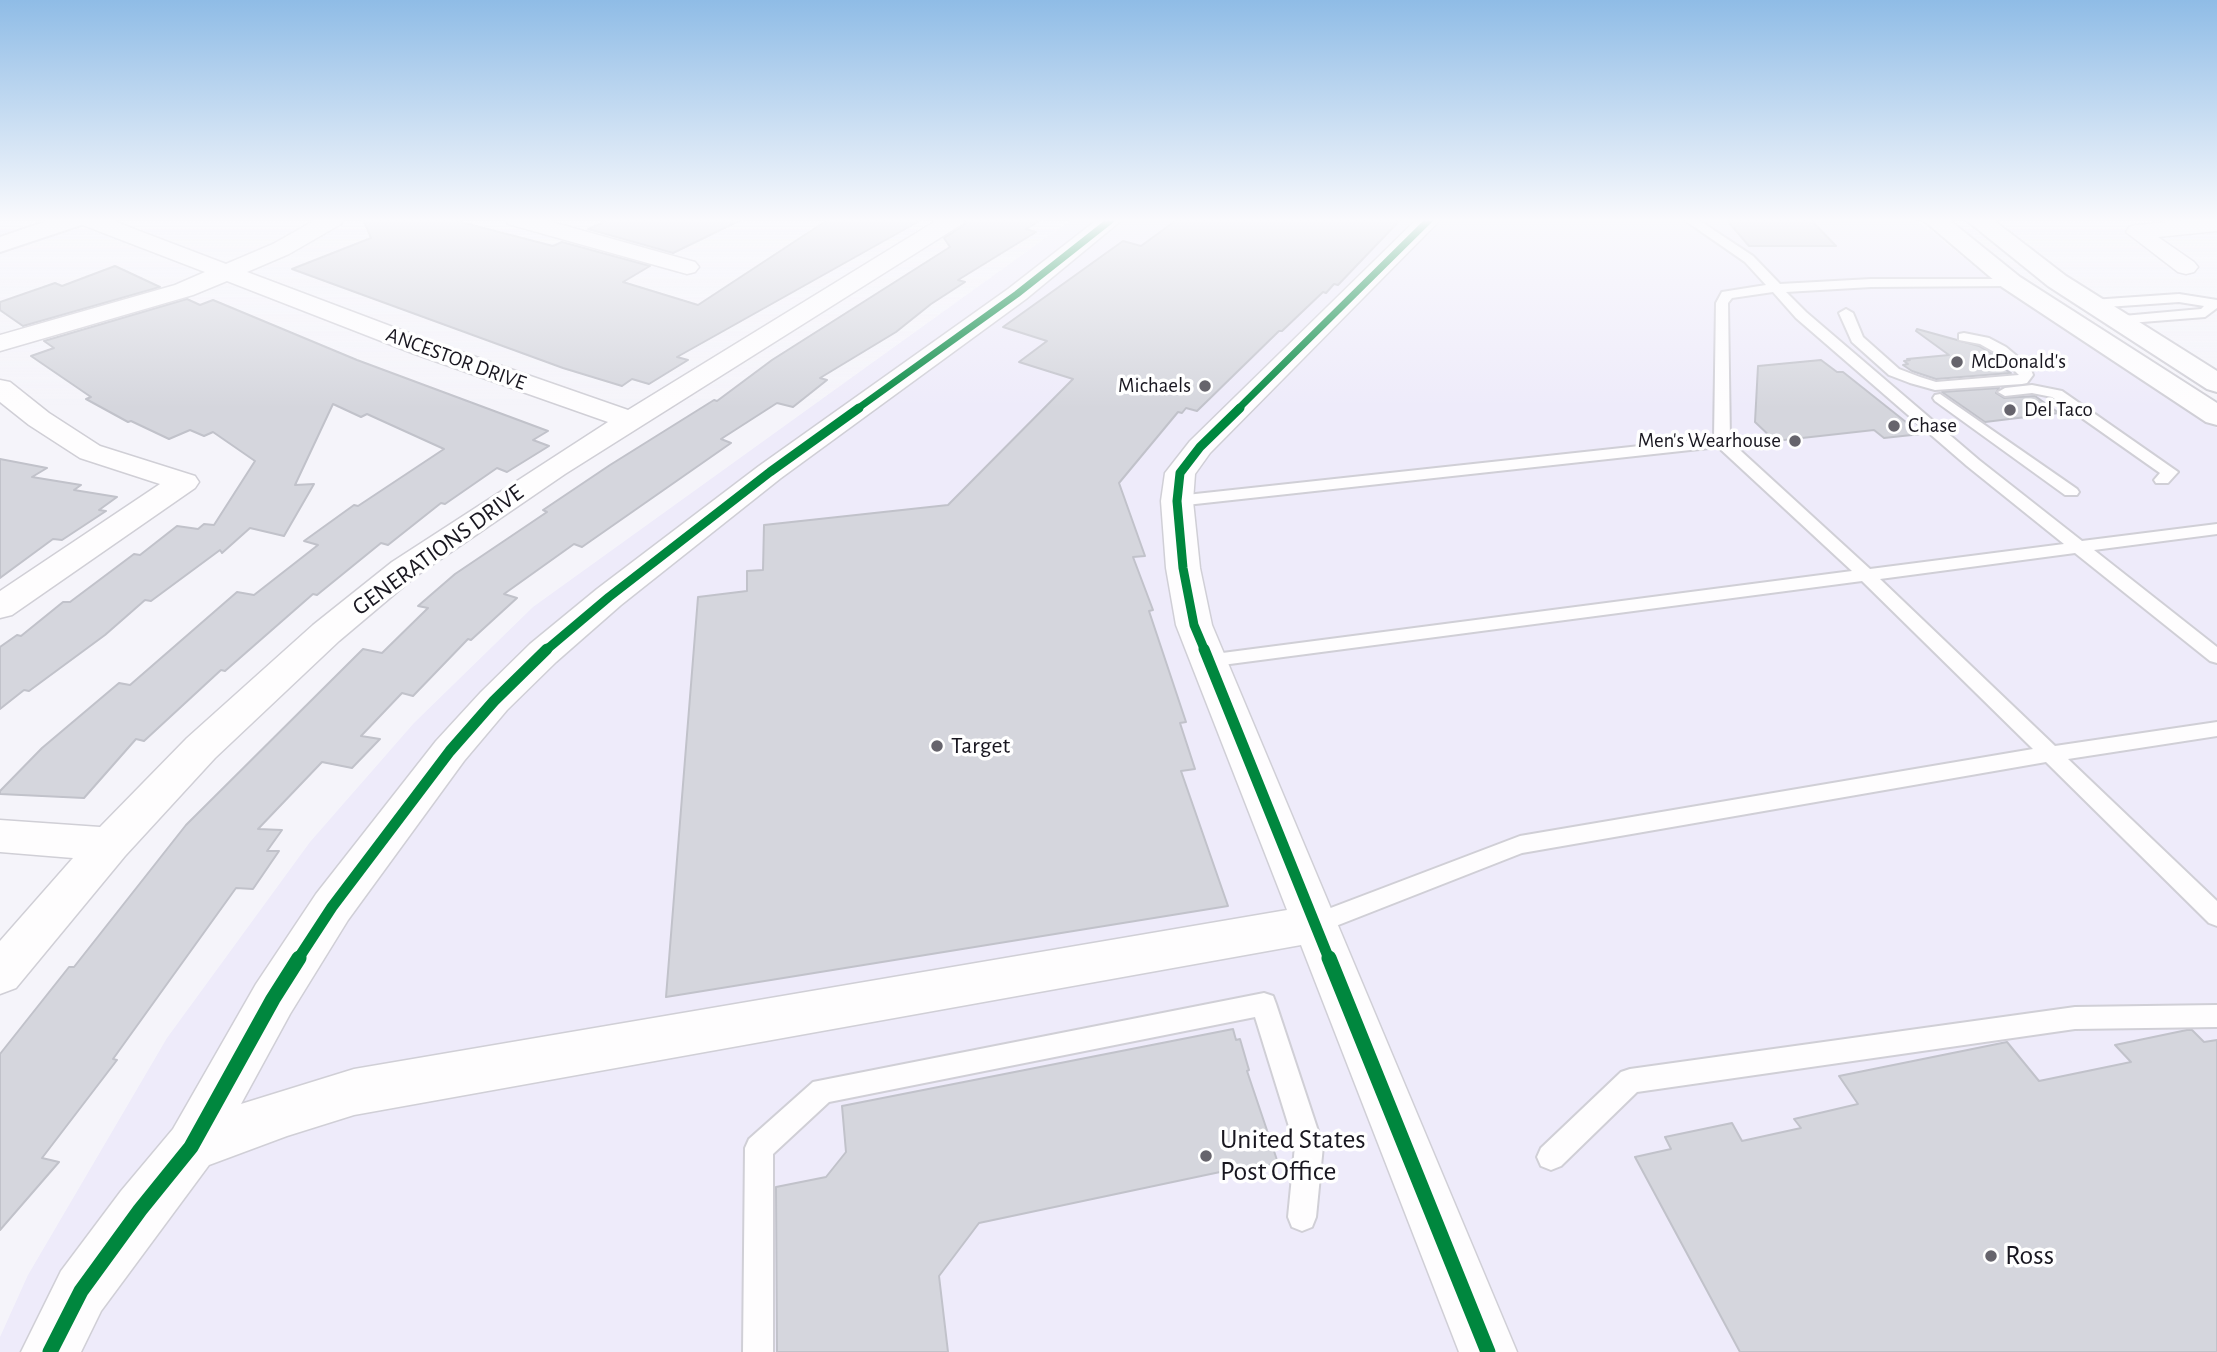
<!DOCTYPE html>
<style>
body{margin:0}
canvas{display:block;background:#f5f4fa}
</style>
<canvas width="2217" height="1352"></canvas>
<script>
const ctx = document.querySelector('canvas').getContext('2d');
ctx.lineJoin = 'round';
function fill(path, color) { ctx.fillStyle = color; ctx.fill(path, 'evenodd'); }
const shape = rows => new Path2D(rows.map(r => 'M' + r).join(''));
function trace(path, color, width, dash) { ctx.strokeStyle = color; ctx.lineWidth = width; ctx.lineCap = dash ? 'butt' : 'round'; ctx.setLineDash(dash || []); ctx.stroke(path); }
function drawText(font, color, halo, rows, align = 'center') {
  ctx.font = font + ' "Alegreya Sans",sans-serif'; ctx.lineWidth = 7; ctx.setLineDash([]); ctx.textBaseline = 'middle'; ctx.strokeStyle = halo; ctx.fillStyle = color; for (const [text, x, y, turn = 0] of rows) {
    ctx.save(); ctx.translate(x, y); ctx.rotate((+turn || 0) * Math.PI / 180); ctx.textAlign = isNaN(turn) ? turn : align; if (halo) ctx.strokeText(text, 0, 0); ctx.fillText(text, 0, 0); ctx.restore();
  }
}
fill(shape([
 [1072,219,1915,219,2007,292,2217,428,2217,1352,0,1352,0,1337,28,1275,167,1038,310,842,414,723,533,607]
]), '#eeebfa');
const building = shape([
 [363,219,449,219,553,246,562,242,650,266,623,282,698,305,829,219,923,219,677,357,688,360,649,384,632,379,622,386,563,368,292,269,371,238,363,219],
 [611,219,743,219,673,253,588,229,611,219],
 [968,219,1043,219,1026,229,1036,232,958,280,965,282,931,304,896,332,820,378,827,380,793,407,777,403,721,439,731,443,582,547,574,544,504,594,517,598,471,640,468,639,413,696,402,693,361,736,380,739,352,768,322,762,258,829,282,830,267,851,279,851,253,889,236,888,113,1059,117,1060,42,1158,59,1162,0,1230,0,1054,69,967,74,967,186,825,363,649,382,653,428,608,418,606,455,574,547,512,543,510,610,465,714,400,717,401,772,360,950,247,944,238,963,226,968,219],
 [1178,219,1401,219,1338,285,1334,284,1326,293,1323,292,1282,331,1279,331,1197,411,1186,408,1182,413,1178,412,1119,483,1145,556,1133,557,1153,610,1149,611,1186,722,1180,723,1195,769,1181,771,1228,906,666,997,698,597,747,591,747,571,763,570,764,525,948,505,1073,379,1019,362,1047,341,1003,327,1123,241,1141,246,1178,219],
 [1726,219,1810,219,1836,246,1749,246,1726,219],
 [115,266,160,287,23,326,0,310,0,302,55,283,62,286,115,266],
 [187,299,200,305,213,300,357,360,548,431,533,440,549,446,507,472,497,468,445,504,441,503,388,545,381,543,317,595,313,594,225,671,221,670,144,741,136,739,84,798,0,794,0,791,42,748,119,683,130,685,237,592,254,595,318,545,304,541,354,505,358,506,444,449,367,414,361,417,333,404,295,485,314,484,284,536,250,528,222,553,220,550,151,601,145,600,105,635,29,691,24,690,0,709,0,647,17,635,21,636,63,602,70,602,134,554,140,555,177,526,198,529,204,524,214,525,255,461,213,432,204,436,190,430,169,439,131,421,128,422,86,399,91,397,31,356,54,348,44,341,187,299],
 [1917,329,1979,346,1994,355,2006,366,2001,367,2011,373,1936,379,1912,371,1903,365,1908,364,1904,361,1910,360,1907,359,1949,355,1916,331,1917,329],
 [1821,360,1837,372,1843,372,1921,434,1884,438,1874,430,1775,441,1755,422,1758,366,1821,360],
 [1999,388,1996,393,2004,398,2035,396,2059,413,1985,422,1942,392,1999,388],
 [0,459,47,468,32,477,81,485,74,490,117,497,99,510,106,511,62,540,53,539,0,578,0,459],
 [1233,1029,1236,1040,1240,1039,1249,1070,1247,1071,1278,1163,1240,1171,1239,1168,979,1223,939,1276,948,1352,777,1352,776,1187,826,1177,846,1152,842,1106,1233,1029],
 [2187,1030,2192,1030,2204,1042,2217,1040,2217,1352,1740,1352,1635,1157,1671,1149,1665,1137,1732,1123,1742,1141,1801,1128,1794,1119,1858,1104,1839,1076,2007,1042,2039,1081,2131,1062,2115,1045,2187,1030]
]);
fill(building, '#d5d6dd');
trace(building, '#c1c2ca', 2);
const lane = shape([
 [1683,219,1697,219,1753,256,1780,284,1871,279,2015,279,2017,282,2011,286,1871,287,1786,292,1806,312,1979,460,2082,541,2217,524,2217,534,2094,550,2217,647,2217,663,2210,661,2075,553,1880,579,2055,746,2217,722,2217,736,2068,759,2217,901,2217,926,2209,923,2046,762,1522,853,1323,931,1315,934,1307,931,1303,924,1307,917,1520,836,2033,749,1862,581,1207,667,1200,666,1198,661,1200,656,1207,655,1852,571,1718,447,1177,506,1169,501,1177,496,1714,438,1716,303,1722,292,1766,285,1745,262,1683,219],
 [1773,292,1796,318,1967,466,2064,544,1870,569,1730,441,1728,303,1732,298,1773,292],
 [2179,294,2217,300,2217,308,2205,317,2117,324,2112,323,2112,317,2201,309,2204,306,2179,302,2092,308,2086,304,2092,300,2179,294],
 [1846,309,1853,313,1863,337,1899,369,1920,377,1936,382,2019,375,1996,353,1980,344,1959,340,1959,334,1964,333,1989,338,2006,347,2030,367,2033,375,2027,383,2022,384,1935,390,1910,383,1889,375,1852,342,1839,313,1846,309],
 [2032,385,2062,391,2178,472,2168,483,2156,483,2154,480,2160,473,2052,397,2032,393,2005,396,1998,392,2005,388,2032,385],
 [1940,394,2077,489,2079,492,2077,495,2065,495,1935,401,1933,398,1935,395,1940,394],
 [1264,993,1273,996,1276,1004,1323,1146,1316,1217,1312,1227,1302,1231,1292,1227,1288,1217,1295,1146,1255,1017,829,1102,773,1154,773,1352,743,1352,745,1148,749,1139,813,1082,1264,993],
 [2217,1005,2217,1027,2075,1029,1637,1092,1561,1166,1551,1170,1541,1166,1537,1157,1541,1148,1621,1072,1630,1069,2075,1007,2217,1005]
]);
const street = shape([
 [77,219,108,219,226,264,273,244,317,219,344,219,341,224,289,254,247,272,430,341,628,410,939,219,965,219,962,224,565,474,416,576,339,641,215,758,125,856,16,988,0,994,0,941,73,858,0,852,0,820,100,827,187,738,313,625,392,562,608,422,412,353,227,281,193,295,0,351,0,335,175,285,205,272,80,224,77,219],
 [505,219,541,219,695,262,699,267,695,272,687,274,508,224,505,219],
 [1098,219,1123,219,1026,299,781,478,621,605,556,662,507,710,464,761,348,920,290,1014,241,1104,354,1069,1287,910,1176,625,1166,568,1161,501,1165,473,1190,441,1417,219,1441,219,1210,453,1195,474,1193,501,1200,568,1212,625,1517,1352,1459,1352,1301,945,354,1115,287,1136,209,1165,101,1311,81,1352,21,1352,61,1271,121,1191,173,1129,256,984,316,894,436,741,481,692,530,644,597,589,759,466,1008,289,1098,219],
 [2200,219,2217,219,2217,231,2158,237,2194,262,2198,267,2194,272,2186,274,2178,272,2126,232,2129,227,2137,225,2200,219],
 [0,380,10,382,49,413,100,446,195,476,199,482,195,488,12,615,0,618,0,591,160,484,80,458,29,425,0,402,0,380]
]);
const secondary = shape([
 [53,219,88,219,84,224,0,252,0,237,53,219]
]);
const primary = shape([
 [1922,219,1948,219,2020,277,2217,403,2217,425,2206,422,2002,287,1922,219],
 [1965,219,1992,219,2066,276,2217,371,2217,392,2207,389,2048,286,1965,219]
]);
trace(lane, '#d0cfd6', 4);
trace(street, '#d0cfd6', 3);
trace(secondary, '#d0cfd6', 4);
trace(primary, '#d0cfd6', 4);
fill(lane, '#fefdfe');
fill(street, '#fefdfe');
fill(secondary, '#fefdfe');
fill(primary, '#fefdfe');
trace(shape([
 [857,409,1017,294,1112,219],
 [1238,409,1430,219]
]), '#00873e', 7);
trace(shape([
 [545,651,609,597,770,472,859,408],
 [1205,651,1194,625,1183,568,1177,501,1180,473,1200,447,1240,408]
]), '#00873e', 9);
trace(shape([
 [1204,649,1329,959],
 [298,959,332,907,450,751,494,701,547,649]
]), '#00873e', 11);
trace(shape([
 [1329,958,1488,1352],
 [50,1352,81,1291,140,1210,191,1147,273,999,299,958]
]), '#00873e', 15);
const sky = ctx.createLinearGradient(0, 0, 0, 408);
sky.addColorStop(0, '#8fbce6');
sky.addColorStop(0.54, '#fafafd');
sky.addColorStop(1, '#fafafd00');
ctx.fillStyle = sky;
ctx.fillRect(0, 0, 2217, 408);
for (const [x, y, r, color] of [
 [1957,362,7,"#66646c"],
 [1205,386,7,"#66646c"],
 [2010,410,7,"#66646c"],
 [1894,426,7,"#66646c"],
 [1795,441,7,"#66646c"],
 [937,746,7,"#66646c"],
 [1206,1156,7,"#66646c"],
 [1991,1256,7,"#66646c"]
]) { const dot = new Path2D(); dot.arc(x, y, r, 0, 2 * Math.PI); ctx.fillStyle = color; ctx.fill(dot); trace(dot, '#fff', 2.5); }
drawText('21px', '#191720', '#fff', [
 ["ANCESTOR DRIVE",456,359,20]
]);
drawText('21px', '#191720', '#fff', [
 ["McDonald's",1971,362],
 ["Michaels",1191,386,"right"],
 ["Del Taco",2024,410],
 ["Chase",1908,426],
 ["Men's Wearhouse",1781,441,"right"]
], 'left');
drawText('24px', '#191720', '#fff', [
 ["GENERATIONS DRIVE",438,550,-36]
]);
drawText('24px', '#191720', '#fff', [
 ["Target",951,746]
], 'left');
drawText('28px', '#191720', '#fff', [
 ["United States",1220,1140],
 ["Post Office",1220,1172],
 ["Ross",2005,1256]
], 'left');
</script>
